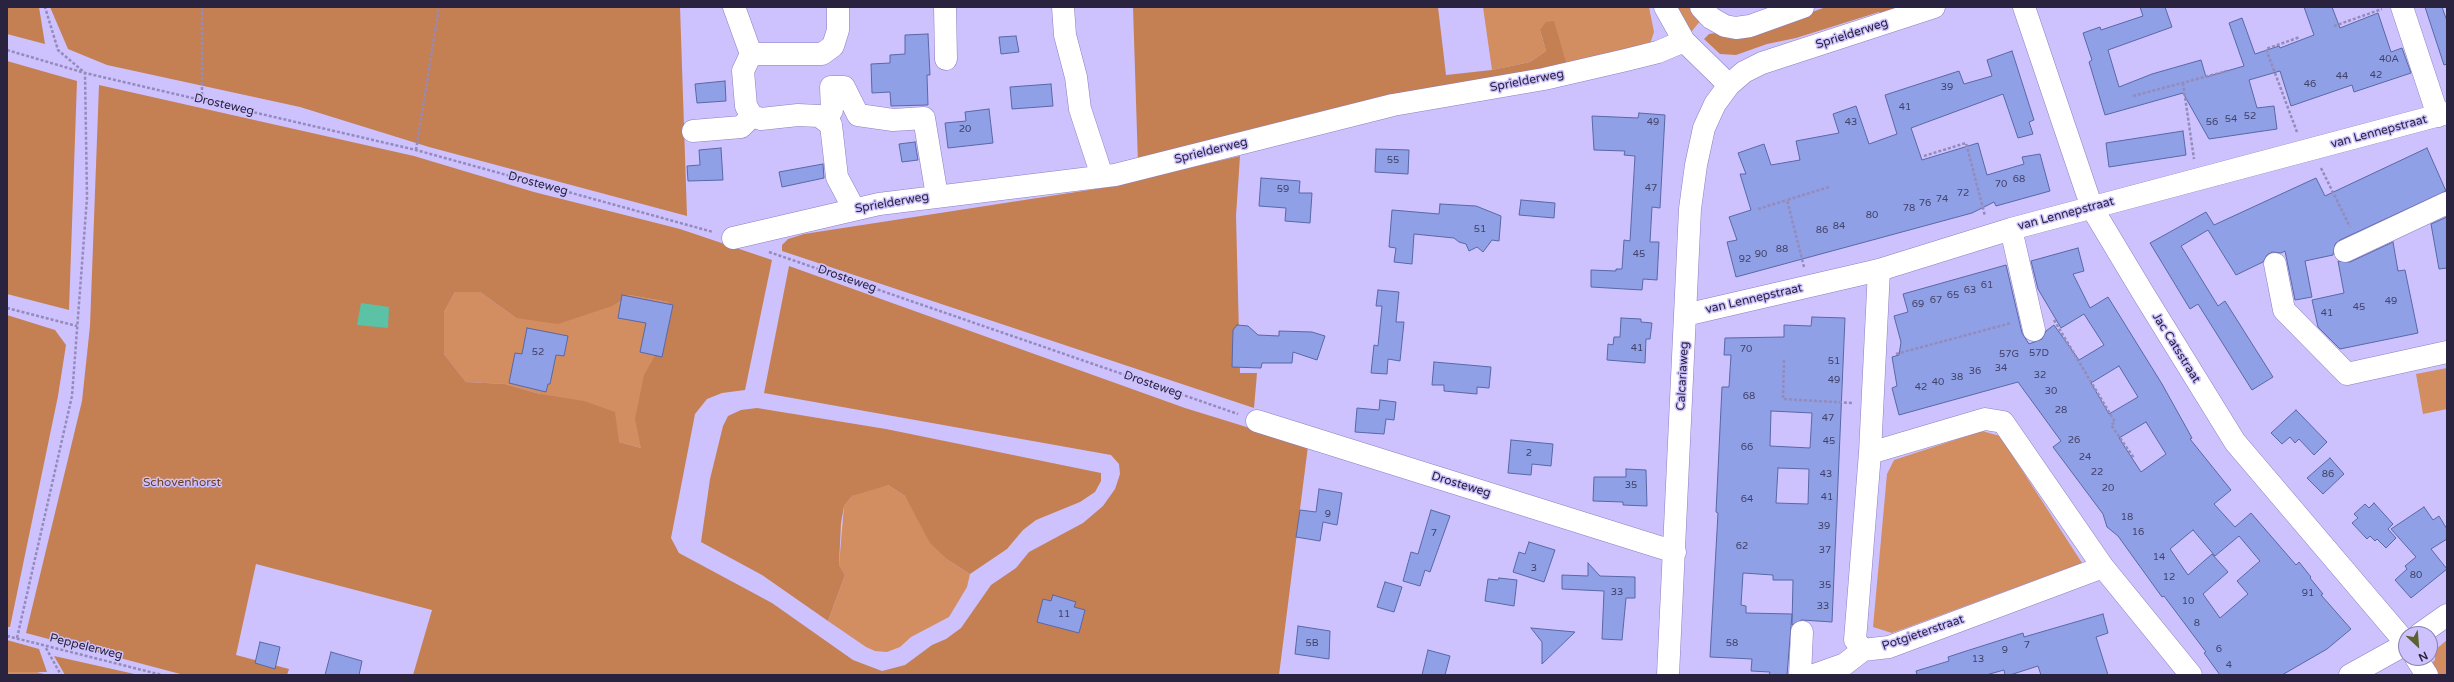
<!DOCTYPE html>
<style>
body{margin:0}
#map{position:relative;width:2454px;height:682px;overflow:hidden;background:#cdc2fd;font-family:"Varela Round",sans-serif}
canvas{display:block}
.frame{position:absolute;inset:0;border:8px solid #29233f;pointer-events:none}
.north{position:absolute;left:2398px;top:626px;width:40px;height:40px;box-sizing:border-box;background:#cdc2fd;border:1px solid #8b82b1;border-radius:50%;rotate:154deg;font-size:11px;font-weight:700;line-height:16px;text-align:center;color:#29233f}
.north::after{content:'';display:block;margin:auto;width:14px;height:18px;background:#5d612f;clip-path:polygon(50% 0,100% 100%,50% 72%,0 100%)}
</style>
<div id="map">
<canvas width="2454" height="682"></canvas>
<div class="frame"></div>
<div class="north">N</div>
</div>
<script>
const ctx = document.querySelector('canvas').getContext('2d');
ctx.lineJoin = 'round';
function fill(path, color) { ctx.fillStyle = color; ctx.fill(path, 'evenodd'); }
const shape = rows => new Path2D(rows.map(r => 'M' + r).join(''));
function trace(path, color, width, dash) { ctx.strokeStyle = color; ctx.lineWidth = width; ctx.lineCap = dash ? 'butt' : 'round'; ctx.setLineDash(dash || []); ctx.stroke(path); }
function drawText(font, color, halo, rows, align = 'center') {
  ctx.font = font + ' "Varela Round",sans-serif'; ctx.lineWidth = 3; ctx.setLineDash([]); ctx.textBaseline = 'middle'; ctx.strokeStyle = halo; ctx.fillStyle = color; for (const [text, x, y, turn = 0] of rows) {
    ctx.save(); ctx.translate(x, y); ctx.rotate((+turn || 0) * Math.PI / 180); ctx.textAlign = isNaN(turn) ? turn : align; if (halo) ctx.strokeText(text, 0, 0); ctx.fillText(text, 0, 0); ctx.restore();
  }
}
fill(shape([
 [1483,7,1649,7,1654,32,1650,44,1568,69,1540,30,1546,51,1530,62,1492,70],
 [1675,7,1694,7,1701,20,1692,31,1689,32],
 [455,292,480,292,516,318,615,305,629,295,670,302,641,448,619,442,540,394,505,384,466,382,444,354,444,312],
 [2447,368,2447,409,2423,414,2416,374],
 [1982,431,2000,436,2082,563,1892,633,1873,627,1887,474,1894,460],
 [883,485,888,485,905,496,948,560,970,574,967,587,949,617,911,637,900,647,887,652,875,651,866,647,828,621,845,575,839,565,844,506,852,496],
 [2447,640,2447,675,2439,675,2432,663,2435,660,2435,650],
 [7,663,47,675,7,675]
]), '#d28d61');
fill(shape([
 [7,7,39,7,45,44,7,34],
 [50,7,680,7,687,216,429,147,300,107,107,65,68,49],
 [1133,7,1438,7,1446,75,1492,70,1530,62,1546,51,1540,30,1546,22,1554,21,1568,69,1138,164],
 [1826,7,1908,7,1881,16,1879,12,1796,38,1767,44,1736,55,1720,54,1704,39,1709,34,1784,22],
 [7,61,77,81,69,310,7,294],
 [99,85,414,156,534,192,680,229,772,260,745,390,722,393,707,399,695,414,671,538,679,553,772,603,853,660,882,671,905,665,932,645,946,639,961,628,991,585,1016,568,1029,552,1083,523,1103,506,1115,489,1120,474,1119,464,1111,455,764,393,789,266,1185,408,1308,446,1279,675,413,675,432,610,256,564,236,655,289,669,287,675,184,675,26,633,82,401,90,326],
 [455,292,480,292,516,318,558,324,615,305,629,295,669,302,663,342,644,375,635,419,641,448,619,442,615,412,584,401,540,394,505,384,466,382,444,354,444,312],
 [1240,156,1236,216,1240,373,1257,373,1254,408,782,251,782,245,788,239,804,234,1102,188],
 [7,315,55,330,66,345,58,396,10,627,7,627],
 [757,408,886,429,1101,473,1101,481,1095,492,1080,502,1036,520,1023,530,1007,549,970,574,948,560,930,543,905,496,888,485,852,496,844,506,841,523,839,565,845,575,828,621,762,575,701,542,710,479,723,426,728,416,741,410],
 [7,640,39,649,47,672,7,672],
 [54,656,139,675,65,675]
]), '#c47f53');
fill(shape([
 [361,303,389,307,388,328,357,325]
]), '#5cc2a6');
const building = shape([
 [2140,7,2165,7,2172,27,2108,50,2119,87,2152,74,2201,60,2206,77,2244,66,2229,23,2242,18,2255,54,2279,46,2280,48,2314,35,2304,7,2332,7,2340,28,2378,13,2391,52,2402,48,2411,73,2354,92,2352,85,2291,106,2280,71,2249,80,2257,108,2274,106,2277,129,2209,139,2183,93,2105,115,2089,62,2092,60,2083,33,2100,27,2101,30,2143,16,2140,7],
 [2425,7,2442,7,2447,21,2447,64,2444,65,2425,7],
 [928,34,930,75,927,75,928,105,891,106,890,92,872,93,871,64,890,63,890,55,905,54,905,35,928,34],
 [1016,36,1019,52,1001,54,999,37,1016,36],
 [2012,51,2034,120,2029,122,2033,134,2018,138,2003,94,1911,128,1922,160,1978,143,1987,175,2024,164,2022,157,2040,154,2050,191,1996,206,1994,202,1972,213,1736,277,1727,242,1737,240,1729,217,1751,210,1740,174,1746,174,1738,153,1764,144,1771,165,1800,160,1796,141,1839,133,1833,114,1856,106,1869,144,1897,134,1885,95,1959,71,1964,84,1992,76,1987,60,2012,51],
 [725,81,726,101,697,103,695,84,725,81],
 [1051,84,1053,106,1012,109,1010,87,1051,84],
 [989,109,993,143,948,148,945,123,966,121,965,112,989,109],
 [1639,113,1665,115,1660,208,1652,207,1650,242,1659,242,1657,280,1643,279,1642,290,1591,287,1591,270,1616,271,1616,269,1622,269,1624,240,1630,241,1635,156,1624,155,1625,151,1594,150,1592,116,1638,118,1639,113],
 [2183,131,2186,155,2109,167,2106,143,2183,131],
 [915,142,918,160,902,162,899,144,915,142],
 [721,148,723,180,688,181,687,166,700,165,699,150,721,148],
 [2427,148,2446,191,2340,240,2335,244,2333,255,2305,261,2312,297,2295,300,2285,251,2281,253,2272,252,2267,255,2263,262,2236,275,2208,230,2181,246,2218,306,2225,301,2273,377,2252,390,2198,304,2190,309,2150,243,2206,212,2214,225,2316,178,2325,196,2427,148],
 [1376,149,1409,150,1408,174,1375,172,1376,149],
 [823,164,824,178,782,187,779,172,823,164],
 [1261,178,1300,181,1299,193,1312,193,1310,223,1285,221,1286,208,1259,206,1261,178],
 [1521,200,1555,203,1554,218,1519,215,1521,200],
 [1440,204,1476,206,1501,216,1499,241,1492,240,1483,252,1477,247,1469,251,1466,244,1459,242,1454,238,1414,234,1412,264,1394,262,1396,248,1389,247,1392,210,1439,214,1440,204],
 [2447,217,2447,268,2439,269,2431,224,2447,217],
 [2393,242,2398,271,2405,270,2418,333,2340,349,2318,327,2312,300,2344,293,2338,261,2350,262,2393,242],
 [2078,248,2084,271,2073,274,2090,308,2108,297,2162,384,2192,438,2190,439,2231,490,2214,504,2235,527,2251,513,2296,565,2299,562,2311,577,2310,578,2323,594,2321,595,2351,629,2327,649,2282,675,2220,675,2204,653,2206,652,2164,596,2162,597,2118,536,2107,527,2103,514,2053,447,2061,441,2018,382,1899,415,1892,388,1897,386,1892,357,1899,355,1901,342,1894,316,1908,312,1903,294,2006,265,2022,333,2029,344,2042,339,2046,331,2054,325,2079,360,2104,345,2084,314,2061,328,2038,289,2031,261,2078,248],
 [2119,366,2138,397,2109,414,2091,383,2119,366],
 [2146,422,2166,454,2141,472,2119,438,2146,422],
 [2193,530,2215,556,2239,536,2260,561,2237,581,2248,594,2220,618,2203,594,2228,572,2212,554,2188,575,2170,549,2193,530],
 [1378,290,1399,292,1396,322,1404,322,1400,361,1388,359,1387,374,1371,373,1374,345,1378,346,1382,306,1376,306,1378,290],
 [622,295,673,305,662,357,640,352,646,323,618,318,622,295],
 [1812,317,1845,318,1832,622,1802,620,1792,625,1793,580,1773,580,1773,575,1743,573,1741,605,1746,606,1746,613,1792,614,1787,675,1769,675,1770,672,1751,671,1752,659,1710,657,1718,513,1716,512,1722,387,1729,387,1731,355,1724,355,1725,338,1784,337,1784,325,1811,326,1812,317],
 [1771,411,1812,413,1810,448,1770,446,1771,411],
 [1778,468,1809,469,1808,504,1776,503,1778,468],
 [1621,318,1641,319,1641,322,1652,323,1650,339,1646,339,1645,363,1607,360,1608,344,1613,345,1614,337,1620,337,1621,318],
 [1237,325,1248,326,1258,335,1279,336,1279,331,1312,332,1325,336,1317,360,1293,352,1292,363,1262,363,1261,368,1232,367,1233,330,1237,325],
 [527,328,568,336,564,356,556,355,550,384,548,384,546,392,509,383,515,353,522,354,527,328],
 [1434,362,1491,367,1489,388,1477,387,1477,394,1444,391,1444,385,1432,385,1434,362],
 [1380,400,1396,402,1394,420,1386,419,1384,434,1355,432,1357,408,1379,410,1380,400],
 [2296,410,2327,442,2314,455,2299,439,2295,443,2290,437,2282,444,2271,433,2296,410],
 [1511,440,1553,444,1551,466,1532,464,1531,475,1508,473,1511,440],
 [2330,458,2344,474,2323,494,2307,478,2330,458],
 [1626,469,1646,470,1647,506,1623,505,1623,502,1593,501,1594,477,1626,477,1626,469],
 [1319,489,1342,493,1337,525,1323,522,1320,541,1296,537,1300,510,1316,512,1319,489],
 [2374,503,2393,524,2388,529,2396,538,2386,548,2377,539,2375,541,2370,536,2367,539,2352,523,2358,518,2354,514,2365,504,2369,508,2374,503],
 [2424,507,2433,520,2439,516,2447,529,2447,539,2431,549,2447,569,2411,598,2395,580,2407,569,2405,566,2416,557,2391,529,2424,507],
 [1431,510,1450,516,1430,572,1425,570,1420,586,1403,581,1411,552,1418,554,1431,510],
 [1529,542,1555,550,1544,582,1513,572,1519,552,1525,554,1529,542],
 [1588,563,1600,576,1635,577,1635,598,1626,598,1622,640,1602,639,1604,591,1562,589,1562,575,1588,576,1588,563],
 [1499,578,1517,580,1514,606,1485,601,1488,579,1498,580,1499,578],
 [1385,582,1402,587,1394,612,1377,607,1385,582],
 [1053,595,1076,602,1074,607,1085,610,1079,633,1037,622,1043,599,1051,601,1053,595],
 [2103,614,2108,633,2096,637,2108,675,2041,675,2038,666,2010,675,2005,675,2004,670,1986,675,1917,675,1916,671,1949,661,1948,657,1960,653,2023,633,2024,637,2103,614],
 [1298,626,1330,631,1329,659,1295,654,1298,626],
 [1531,628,1575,632,1542,664,1542,642,1531,628],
 [260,642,280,647,275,669,255,663,260,642],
 [1428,650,1450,656,1445,675,1422,675,1428,650],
 [331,652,362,661,359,675,325,675,331,652]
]);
fill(building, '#8fa0e6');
trace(building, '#5967a7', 1);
const minor = shape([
 [734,7,751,54,743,71,746,106,752,116,761,119,798,115,819,116,831,125,837,177,854,209],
 [945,7,946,59],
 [1063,7,1065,35,1076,77,1080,109,1102,176],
 [1665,7,1684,41,1729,85],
 [1701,7,1711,18,1725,26,1736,28,1750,26,1803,7],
 [2024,7,2092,208,2143,293,2235,442,2406,643],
 [2402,7,2438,116],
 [751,54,822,54,833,46,838,30,838,7],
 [826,120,832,110,831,87,844,87,858,115,893,120,924,118,937,196],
 [693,131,741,127,752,116],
 [2011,229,2034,330],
 [733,238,879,204,1115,175,1393,105,1544,79,1626,60,1658,52,1684,41],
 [2345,251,2447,203],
 [2275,264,2284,310,2347,374,2447,352],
 [1879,270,1870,453,1855,640,1863,650,1889,647,2103,567],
 [1685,315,1879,270,2011,229,2447,113],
 [1257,421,1675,552],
 [1870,453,1985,419,2003,422,2103,567,2191,675],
 [2420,634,2447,615],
 [2416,658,2427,675],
 [1668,675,1690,209,1696,165,1704,128,1715,104,1729,85,1744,72,1762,63,1934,7],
 [1800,675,1802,632],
 [1814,675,1845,664,1863,650],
 [2350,675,2406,644]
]);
trace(minor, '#8d7ec3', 23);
trace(shape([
 [202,7,202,100],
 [2334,26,2382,9],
 [7,50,85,73,416,150,713,232],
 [2183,83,2194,159],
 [2133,96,2227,71],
 [2297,132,2266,49,2300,37],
 [416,150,439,7],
 [1924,156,1966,143,1985,216],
 [2321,168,2350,227],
 [1758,209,1787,200],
 [769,252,1238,414],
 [1804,267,1787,200,1829,187],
 [7,308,77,326],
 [2054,320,2115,422,2111,425,2134,458],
 [1896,354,2011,323],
 [1784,360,1783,399,1853,403],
 [7,636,162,675],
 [17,638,72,396,87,198,85,73,58,50,45,7],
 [46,648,61,675]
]), '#948bbb', 2.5, [3, 2]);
trace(minor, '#fff', 22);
drawText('10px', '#424269', null, [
 ["40A",2389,59],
 ["42",2376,75],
 ["44",2342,76],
 ["46",2310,84],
 ["39",1947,87],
 ["41",1905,107],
 ["52",2250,116],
 ["54",2231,119],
 ["49",1653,122],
 ["43",1851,122],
 ["56",2212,122],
 ["20",965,129],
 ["55",1393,160],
 ["68",2019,179],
 ["70",2001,184],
 ["47",1651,188],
 ["59",1283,189],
 ["72",1963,193],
 ["74",1942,199],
 ["76",1925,203],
 ["78",1909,208],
 ["80",1872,215],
 ["84",1839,226],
 ["51",1480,229],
 ["86",1822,230],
 ["88",1782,249],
 ["45",1639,254],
 ["90",1761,254],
 ["92",1745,259],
 ["61",1987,285],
 ["63",1970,290],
 ["65",1953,295],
 ["67",1936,300],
 ["49",2391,301],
 ["69",1918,304],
 ["45",2359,307],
 ["41",2327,313],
 ["41",1637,348],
 ["70",1746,349],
 ["52",538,352],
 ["57D",2039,353],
 ["57G",2009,354],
 ["51",1834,361],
 ["34",2001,368],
 ["36",1975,371],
 ["32",2040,375],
 ["38",1957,377],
 ["49",1834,380],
 ["40",1938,382],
 ["42",1921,387],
 ["30",2051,391],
 ["68",1749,396],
 ["28",2061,410],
 ["47",1828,418],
 ["26",2074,440],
 ["45",1829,441],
 ["66",1747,447],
 ["2",1529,453],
 ["24",2085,457],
 ["22",2097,472],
 ["43",1826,474],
 ["86",2328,474],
 ["35",1631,485],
 ["20",2108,488],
 ["41",1827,497],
 ["64",1747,499],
 ["9",1328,514],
 ["18",2127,517],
 ["39",1824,526],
 ["16",2138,532],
 ["7",1434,533],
 ["62",1742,546],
 ["37",1825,550],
 ["14",2159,557],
 ["3",1534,568],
 ["80",2416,575],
 ["12",2169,577],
 ["35",1825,585],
 ["33",1617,592],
 ["91",2308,593],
 ["10",2188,601],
 ["33",1823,606],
 ["11",1064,614],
 ["8",2197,623],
 ["5B",1312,643],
 ["58",1732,643],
 ["7",2027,645],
 ["6",2219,649],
 ["9",2005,650],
 ["13",1978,659],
 ["4",2229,665]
]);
drawText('12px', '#29233f', '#cdc2fd', [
 ["Sprielderweg",1852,34,-18],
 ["Sprielderweg",1527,81,-11],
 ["Drosteweg",224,105,13],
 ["van Lennepstraat",2379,132,-15],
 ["Sprielderweg",1211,151,-14],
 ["Drosteweg",538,184,15],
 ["Sprielderweg",892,203,-10],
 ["van Lennepstraat",2066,214,-15],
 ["Drosteweg",847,279,19],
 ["van Lennepstraat",1754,299,-13],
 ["Jac Catsstraat",2176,348,58],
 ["Calcariaweg",1683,376,-87],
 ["Drosteweg",1153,385,19],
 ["Drosteweg",1461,485,17],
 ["Potgieterstraat",1923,633,-19],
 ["Peppelerweg",86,647,14]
]);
drawText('12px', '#6d3d1d', '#cdc2fd', [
 ["Schovenhorst",182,483]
]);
</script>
